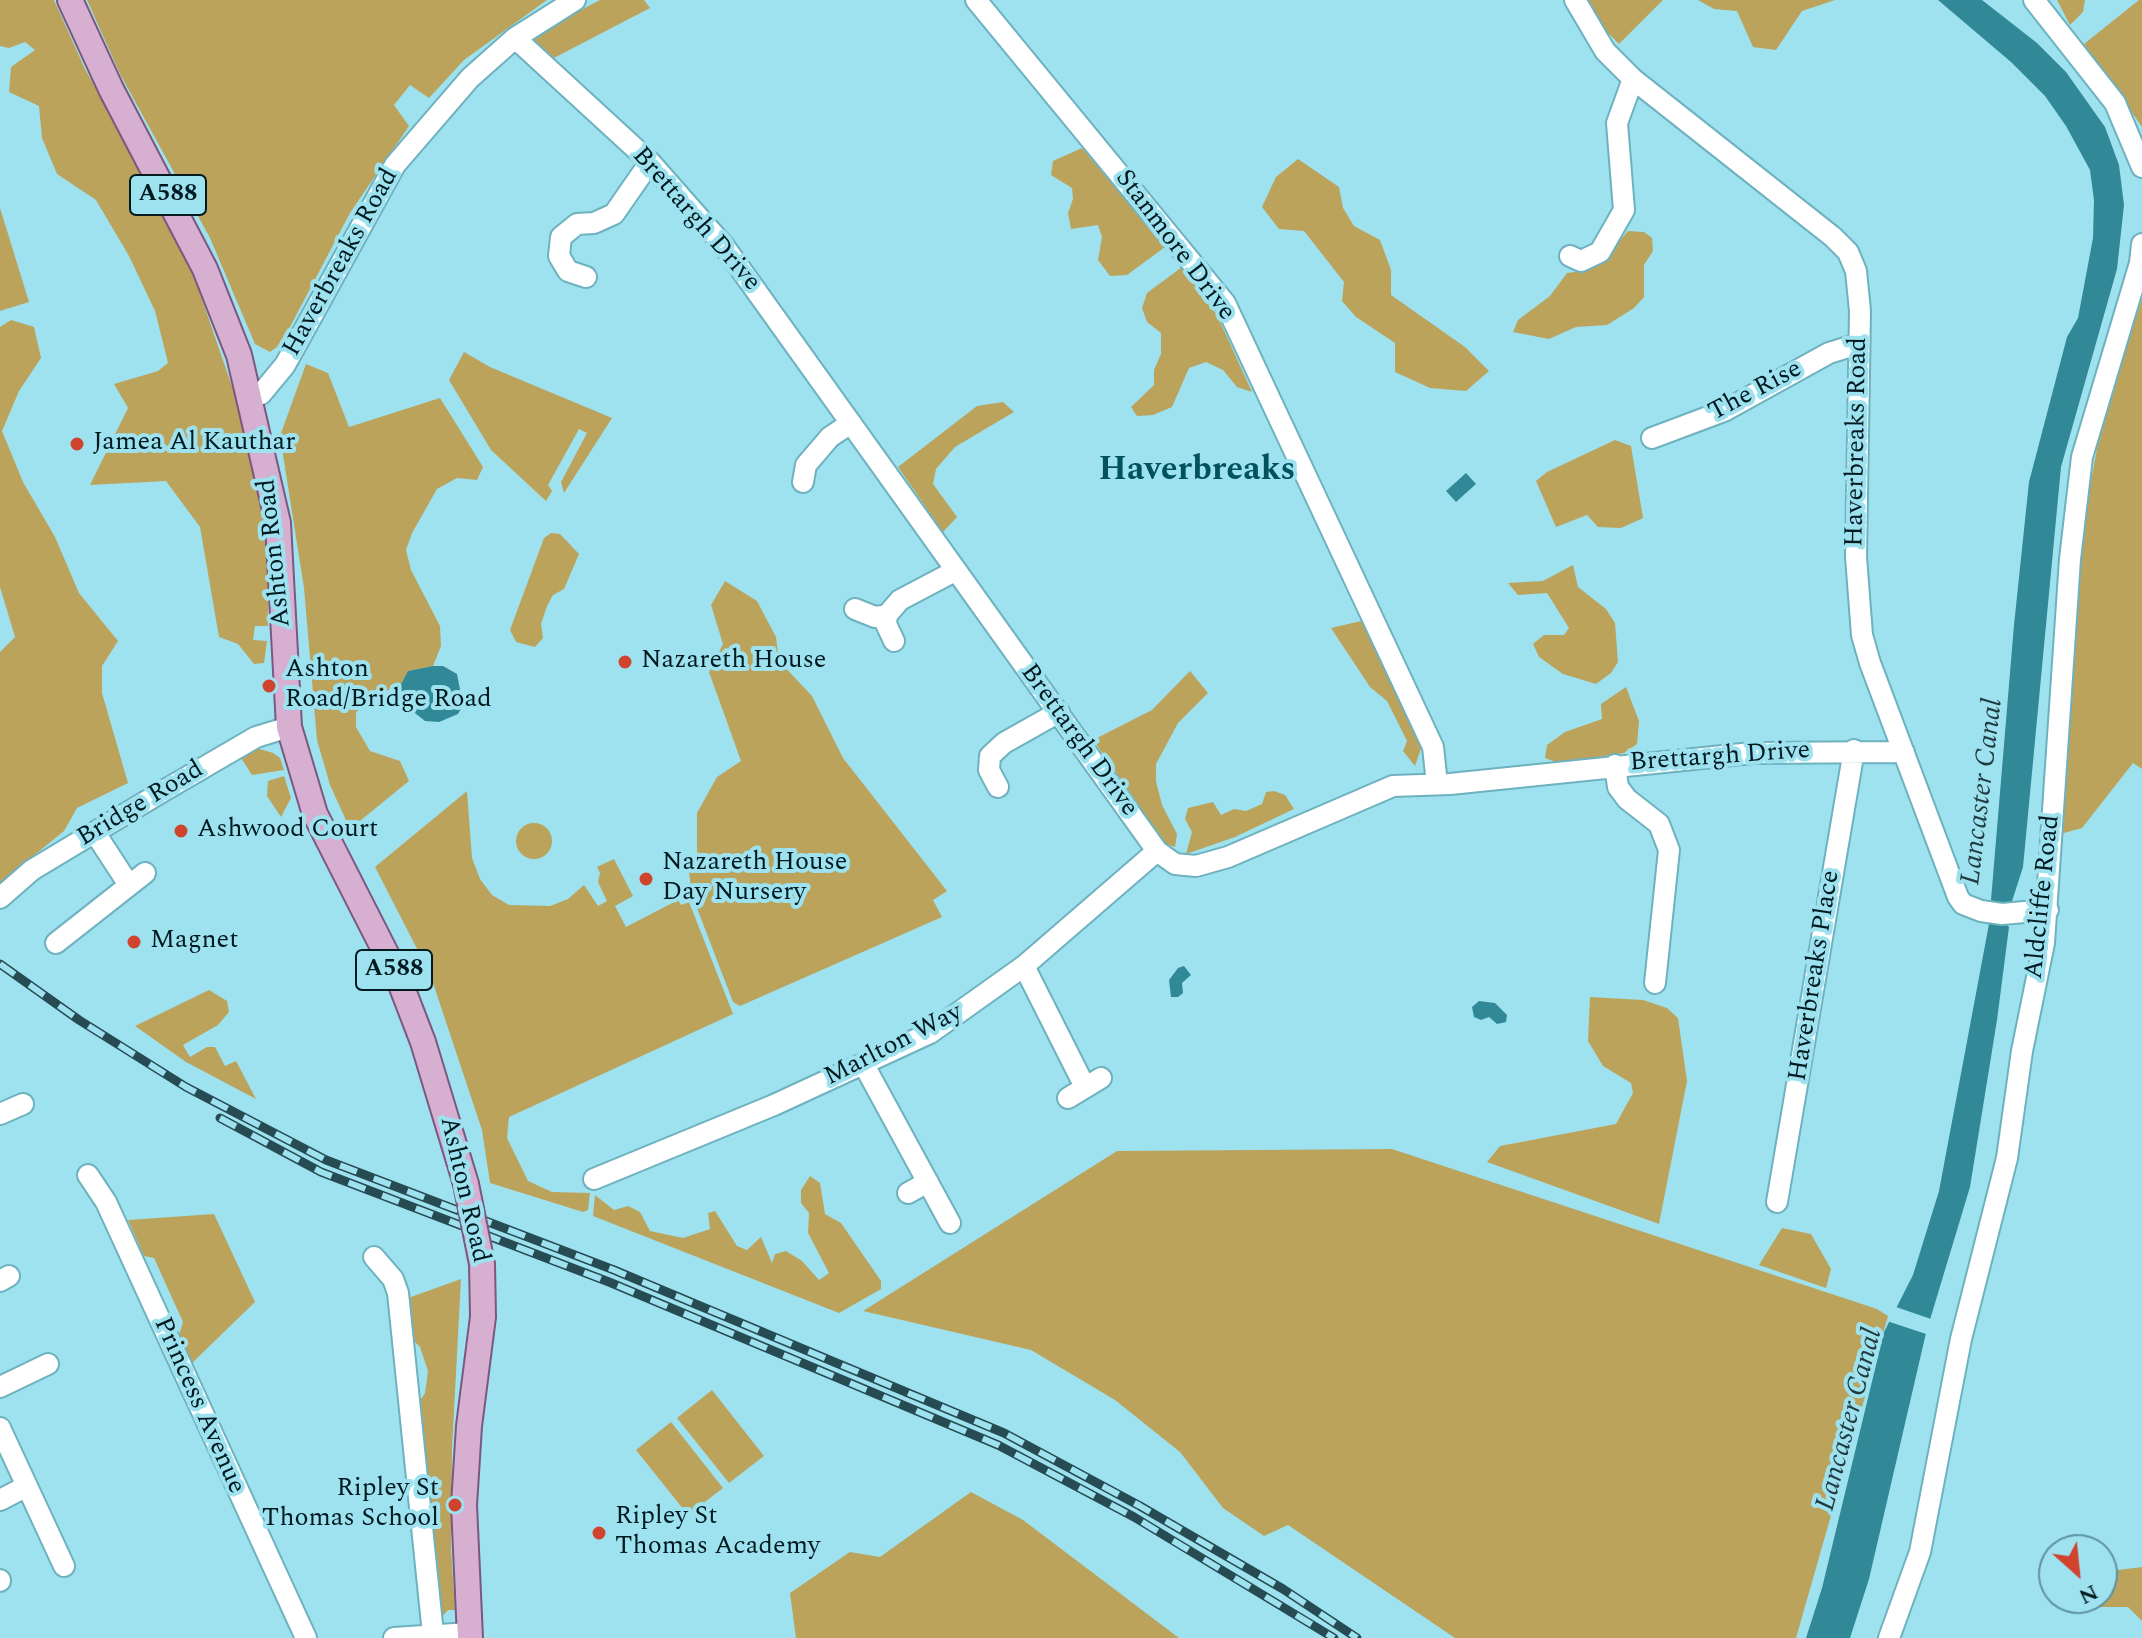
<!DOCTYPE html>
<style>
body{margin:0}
#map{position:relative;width:2142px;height:1638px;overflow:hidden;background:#9ee2f0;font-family:Spectral,serif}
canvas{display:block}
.north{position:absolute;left:2038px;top:1534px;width:80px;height:80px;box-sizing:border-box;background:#9ee2f0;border:2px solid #5f929d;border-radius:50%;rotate:153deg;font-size:22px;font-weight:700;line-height:32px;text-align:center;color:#001a20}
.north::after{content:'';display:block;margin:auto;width:28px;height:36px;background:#d0442e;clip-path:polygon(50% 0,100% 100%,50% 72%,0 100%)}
</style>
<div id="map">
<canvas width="2142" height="1638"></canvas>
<div class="north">N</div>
</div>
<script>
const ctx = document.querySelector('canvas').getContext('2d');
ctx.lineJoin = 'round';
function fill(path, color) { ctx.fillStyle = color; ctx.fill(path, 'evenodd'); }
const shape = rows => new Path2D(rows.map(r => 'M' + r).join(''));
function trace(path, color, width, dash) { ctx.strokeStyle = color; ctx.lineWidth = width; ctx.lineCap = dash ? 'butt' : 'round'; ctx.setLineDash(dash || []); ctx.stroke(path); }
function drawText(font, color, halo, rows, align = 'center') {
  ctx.font = font + ' Spectral,serif'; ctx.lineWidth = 8; ctx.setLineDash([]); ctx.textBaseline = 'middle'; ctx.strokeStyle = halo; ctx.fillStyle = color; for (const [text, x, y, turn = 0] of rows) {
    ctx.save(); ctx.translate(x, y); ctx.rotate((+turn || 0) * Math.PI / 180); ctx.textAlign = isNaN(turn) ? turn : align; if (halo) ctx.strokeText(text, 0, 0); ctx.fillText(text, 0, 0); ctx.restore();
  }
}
fill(shape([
 [0,0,54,0,85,69,143,172,196,282,244,421,261,508,268,557,268,626,255,626,253,640,267,641,264,663,254,664,238,644,219,637,200,527,166,481,90,485,128,408,114,384,158,371,168,363,155,311,129,256,96,200,57,174,42,138,39,106,9,92,11,67,35,50,25,42,9,48,0,46],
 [87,0,547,0,464,60,429,98,410,85,394,105,409,126,350,213,281,344,270,352,255,344,210,238,120,74],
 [600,0,644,0,650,8,552,59,533,40,537,33],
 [1586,0,1663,0,1619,44,1599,24],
 [1698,0,1835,0,1802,11,1776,50,1753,47,1737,11,1714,9],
 [2057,0,2085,0,2083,12,2070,25],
 [2139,0,2142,0,2142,127,2084,44],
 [1082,148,1165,247,1127,275,1110,276,1098,260,1102,237,1098,225,1071,229,1068,213,1073,199,1072,188,1051,175,1053,161],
 [1298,159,1339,187,1343,208,1354,226,1380,240,1391,270,1391,295,1465,347,1489,371,1466,391,1430,388,1395,372,1395,343,1356,317,1342,301,1344,282,1304,231,1279,229,1262,207,1276,177],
 [0,208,29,302,0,311],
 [1628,231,1644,232,1652,238,1653,251,1644,265,1644,297,1634,308,1607,325,1576,327,1549,339,1513,332,1518,320,1550,296,1567,273,1589,270,1603,260],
 [1182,267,1217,315,1252,392,1237,387,1223,370,1206,362,1189,368,1172,407,1153,415,1137,416,1131,407,1154,385,1154,370,1161,354,1161,333,1147,322,1142,308,1147,293],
 [2142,299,2142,769,2133,763,2082,828,2064,833,2061,831,2065,786,2062,777,2086,508,2104,411],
 [11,320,34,327,41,358,19,391,2,431,23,482,55,537,79,593,118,641,102,666,102,693,128,783,77,808,64,831,0,883,0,652,15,637,0,587,0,327],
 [464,352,490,367,612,418,564,493,561,482,587,433,579,429,548,485,552,491,546,501,491,450,449,380],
 [306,364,328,373,349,427,440,398,483,467,477,480,457,478,437,489,412,533,406,550,411,570,440,626,441,646,433,666,408,671,399,688,390,689,356,712,356,727,370,751,400,761,409,781,350,829,330,785,317,740,304,588,280,436],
 [1003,402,1014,412,955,447,936,469,933,484,957,517,943,532,898,467,977,406],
 [1615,440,1631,446,1643,518,1621,528,1598,527,1587,515,1556,527,1536,481,1547,472],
 [551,533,560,534,579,554,564,589,553,595,547,606,541,624,543,638,535,647,516,642,510,630,544,538],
 [1573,565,1578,587,1606,609,1615,623,1618,662,1611,673,1596,684,1563,674,1539,657,1533,644,1544,635,1564,635,1569,628,1547,593,1518,595,1508,583,1543,581],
 [725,581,757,601,776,637,779,661,812,696,843,758,947,891,933,900,942,917,740,1006,733,1002,692,895,689,872,697,863,697,813,717,777,741,761,709,672,723,644,711,605],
 [1361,621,1414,719,1423,743,1415,766,1403,751,1407,741,1387,701,1370,687,1331,628],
 [1190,671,1208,693,1178,723,1156,764,1156,781,1162,805,1177,834,1175,847,1166,844,1093,740,1152,710],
 [1626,687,1639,721,1637,744,1624,753,1592,758,1556,762,1545,758,1547,745,1565,732,1602,719,1601,704],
 [250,746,273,753,280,758,284,770,252,775,238,753],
 [284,776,291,798,281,817,267,796,268,781],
 [467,791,472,858,480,879,492,895,509,905,550,906,568,899,584,885,598,906,607,901,598,882,600,873,597,867,614,859,633,896,615,906,626,927,678,900,681,905,689,902,733,1014,509,1117,507,1138,528,1181,552,1192,590,1193,588,1210,583,1212,490,1183,482,1130,430,974,375,867],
 [1274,791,1285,795,1294,809,1235,837,1186,854,1192,832,1185,819,1188,808,1213,802,1221,815,1234,809,1246,811,1262,804,1266,792],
 '516 841a18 18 0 1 1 36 0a18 18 0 1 1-36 0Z',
 [209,990,227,1001,229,1012,218,1025,183,1045,190,1057,207,1047,215,1047,225,1066,236,1061,256,1099,186,1062,135,1026],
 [1590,997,1643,1000,1667,1008,1678,1018,1687,1081,1659,1224,1487,1162,1500,1146,1616,1124,1633,1093,1631,1083,1603,1066,1588,1041],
 [1392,1149,1877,1309,1888,1316,1796,1638,1455,1638,1288,1525,1264,1536,1223,1508,1180,1452,1115,1400,1031,1350,863,1311,1117,1151],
 [810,1176,820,1183,825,1214,841,1223,881,1281,881,1289,839,1313,593,1216,595,1195,614,1210,628,1206,640,1212,650,1231,683,1238,710,1229,708,1213,715,1211,737,1246,747,1250,761,1237,772,1263,775,1254,786,1251,802,1261,819,1280,829,1273,808,1233,809,1213,801,1203,801,1190],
 [214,1214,255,1302,192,1363,179,1335,183,1322,154,1258,144,1256,128,1220],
 [1782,1228,1811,1234,1831,1269,1826,1288,1759,1265],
 [461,1279,452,1449,451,1549,455,1610,448,1610,442,1617,419,1402,425,1393,428,1371,420,1347,412,1339,408,1298],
 [712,1390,764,1456,729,1483,677,1418],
 [671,1422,723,1488,688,1515,636,1450],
 [971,1492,1023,1520,1179,1638,796,1638,790,1593,850,1552,880,1557],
 [2142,1567,2142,1621,2128,1607,2094,1607,2065,1598,2102,1598,2102,1572]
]), '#bba35c');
fill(shape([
 [1938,0,1982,0,2037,43,2066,72,2105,127,2119,165,2124,205,2117,269,2061,467,2023,867,2005,923,2009,927,1997,1020,1970,1187,1926,1333,1869,1579,1850,1638,1806,1638,1822,1588,1884,1332,1913,1275,1939,1191,1989,924,2014,625,2029,482,2067,337,2078,318,2093,238,2094,200,2090,170,2066,126,2045,96,2011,62],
 [1466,473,1476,484,1456,502,1446,491],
 [433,666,443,666,457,674,463,705,458,714,439,722,425,721,406,706,399,688,408,671],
 [1184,966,1191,975,1182,983,1183,993,1178,997,1171,997,1169,980,1178,968],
 [1479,1001,1495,1003,1507,1015,1506,1022,1497,1024,1489,1017,1481,1020,1474,1017,1472,1007]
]), '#318897');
fill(shape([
 [1893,1306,1934,1320,1929,1335,1887,1321]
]), '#9ee2f0');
const minor = shape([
 [976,0,1225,303,1433,747,1437,784],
 [1575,0,1605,51,1633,79,1833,237,1848,252,1856,271,1860,311,1856,557,1862,635,1870,663,1958,897,1963,904,1981,911,2002,914,2048,910],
 [2034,0,2115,103,2142,167],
 [515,38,650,162,724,246,1157,851,1175,864,1196,866,1228,857,1393,786,1450,784,1752,753,1904,752],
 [1570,256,1581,261,1600,252,1624,210,1617,123,1633,79],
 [586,277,568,271,559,256,561,237,577,224,594,223,614,214,650,162],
 [250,397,261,394,285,365,395,165,470,78,515,38,575,0],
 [1652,438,1724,411,1829,353,1858,344],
 [803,482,806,465,830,437,851,423],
 [855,609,875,617,887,615,900,600,955,571],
 [887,615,886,624,894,641],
 [1615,765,1618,787,1627,799,1659,824,1669,850,1655,983],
 [998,787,989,770,990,756,1004,743,1059,712],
 [95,833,129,885],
 [0,898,32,870,165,790,256,737,289,727],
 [56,943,145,873],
 [1024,966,1085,1087],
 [864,1065,950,1223],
 [1068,1098,1101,1078],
 [0,1114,23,1104],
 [88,1175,106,1202,306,1638],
 [594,1179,774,1105,930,1033,1024,966,1157,851],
 [908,1193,928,1182],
 [1777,1202,1854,750],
 [374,1257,393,1279,398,1293,433,1634],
 [0,1281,9,1276],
 [0,1387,48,1364],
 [0,1428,64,1566],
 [0,1500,27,1486],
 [0,1580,0,1581],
 [394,1638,469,1633],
 [1889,1638,1920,1552,1961,1339,2007,1158,2022,1051,2044,943,2070,559,2082,457,2140,263,2142,244]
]);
const major = shape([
 [70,0,111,89,205,269,239,355,278,523,289,727,315,814,398,977,423,1042,466,1184],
 [470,1638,464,1505,469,1426,483,1317,482,1264]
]);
trace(minor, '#6eb1bf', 24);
trace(major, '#7a587f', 28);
trace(minor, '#fff', 20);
trace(major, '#d6afd1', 24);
const rail = shape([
 [0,964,79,1020,186,1087,326,1160,614,1270,1004,1433,1140,1506,1283,1589,1357,1638],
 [220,1118,321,1172,609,1282,998,1445,1134,1517,1334,1638]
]);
trace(rail, '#274b53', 9);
trace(rail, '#9ee2f0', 6, [18]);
const majorBridge = shape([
 [466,1184,482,1264]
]);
trace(majorBridge, '#7a587f', 28, []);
trace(majorBridge, '#d6afd1', 24);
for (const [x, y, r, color] of [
 [77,444,8,"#d0442e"],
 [625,662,8,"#d0442e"],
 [269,686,8,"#d0442e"],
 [181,831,8,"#d0442e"],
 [646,879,8,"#d0442e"],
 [134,942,8,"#d0442e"],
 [455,1505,8,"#d0442e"],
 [599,1533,8,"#d0442e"]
]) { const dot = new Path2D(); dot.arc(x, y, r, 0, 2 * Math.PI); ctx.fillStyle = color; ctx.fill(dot); trace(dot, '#9ee2f0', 3); }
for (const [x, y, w] of [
 [168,195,76],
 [394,970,76]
]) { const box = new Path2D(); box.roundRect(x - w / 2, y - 20, w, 40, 6); ctx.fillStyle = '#9ee2f0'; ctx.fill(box); trace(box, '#001a20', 2); }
drawText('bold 24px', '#001a20', null, [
 ["A588",168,195],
 ["A588",394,970]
]);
drawText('26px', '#001a20', '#9ee2f0', [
 ["Brettargh Drive",695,220,49],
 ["Stanmore Drive",1174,246,53],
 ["Haverbreaks Road",342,263,-61],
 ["The Rise",1756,392,-28],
 ["Haverbreaks Road",1858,442,-89],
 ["Ashton Road",276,553,-96],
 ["Brettargh Drive",1078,741,54],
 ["Brettargh Drive",1720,758,-4],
 ["Bridge Road",141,805,-31],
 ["Aldcliffe Road",2044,897,-84],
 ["Haverbreaks Place",1816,976,-81],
 ["Marlton Way",894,1046,-27],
 ["Ashton Road",463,1190,77],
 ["Princess Avenue",198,1406,66]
]);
drawText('26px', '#001a20', '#9ee2f0', [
 ["Jamea Al Kauthar",93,444],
 ["Nazareth House",641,662],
 ["Ashton",285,671],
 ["Road/Bridge Road",285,701],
 ["Ashwood Court",197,831],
 ["Nazareth House",662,864],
 ["Day Nursery",662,894],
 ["Magnet",150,942],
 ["Ripley St",439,1490,"right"],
 ["Thomas School",439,1520,"right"],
 ["Ripley St",615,1518],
 ["Thomas Academy",615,1548]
], 'left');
drawText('italic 28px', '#223d42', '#9ee2f0', [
 ["Lancaster Canal",1984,792,-83],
 ["Lancaster Canal",1851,1420,-75]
]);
drawText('bold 34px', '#00525e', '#9ee2f0', [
 ["Haverbreaks",1197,472]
]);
</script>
